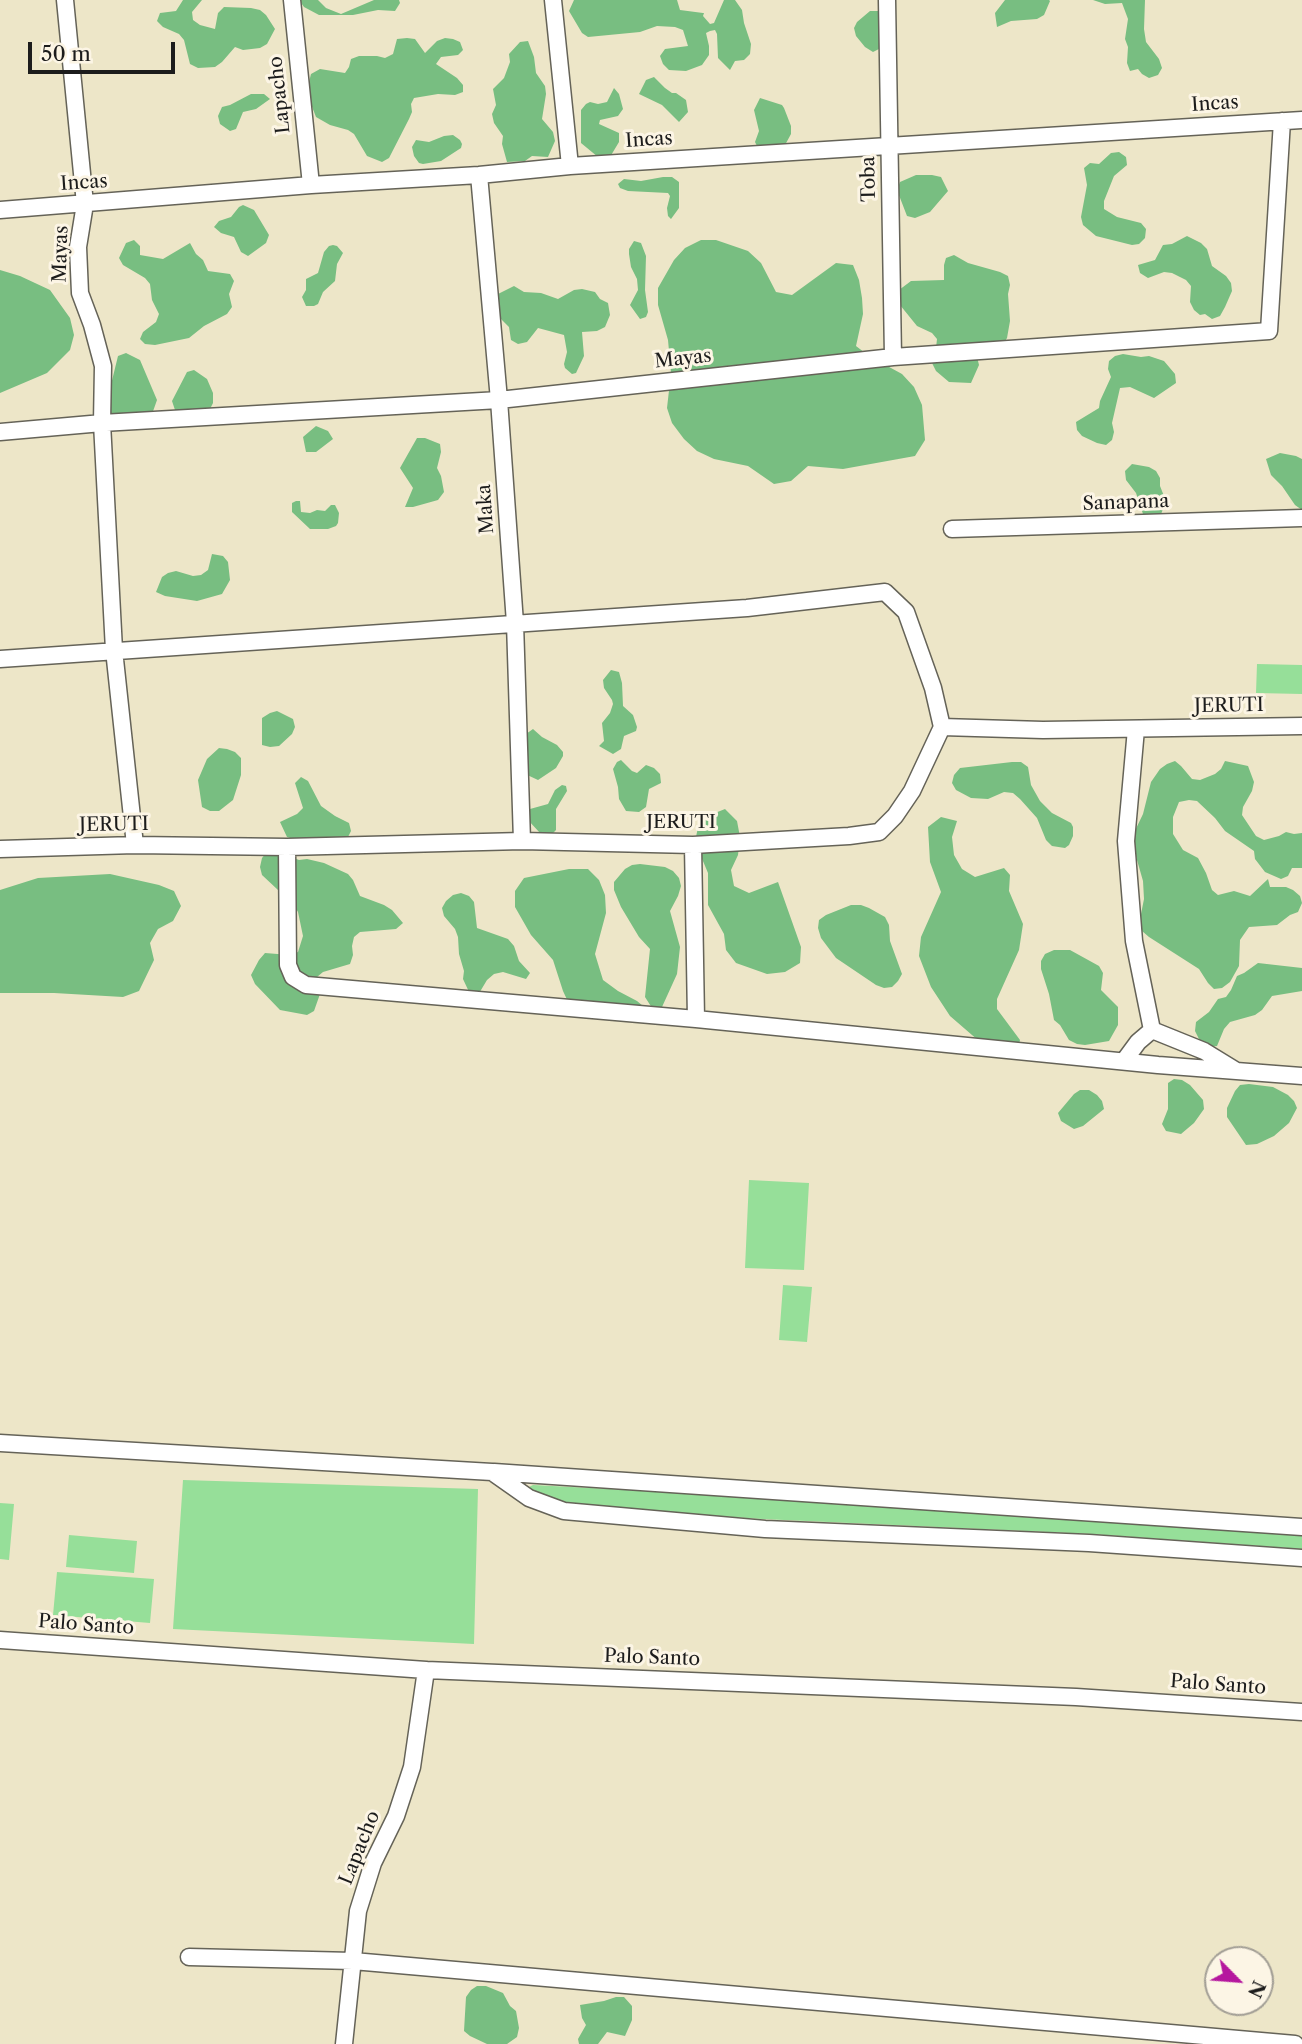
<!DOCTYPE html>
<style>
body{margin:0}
#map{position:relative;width:1302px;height:2044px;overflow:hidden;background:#ede6c8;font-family:"Libre Caslon Text",serif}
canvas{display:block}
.north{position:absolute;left:1204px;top:1946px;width:70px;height:70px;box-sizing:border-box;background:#fcf5e5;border:2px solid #a29e95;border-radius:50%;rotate:115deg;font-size:19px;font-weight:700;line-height:28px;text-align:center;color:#1c1c1c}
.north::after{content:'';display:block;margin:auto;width:24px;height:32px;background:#b5179e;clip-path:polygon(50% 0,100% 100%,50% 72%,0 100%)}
.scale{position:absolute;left:28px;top:42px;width:147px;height:32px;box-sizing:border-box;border:4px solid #1c1c1c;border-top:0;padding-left:9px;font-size:21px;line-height:24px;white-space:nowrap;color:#1c1c1c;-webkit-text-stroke:5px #fcf5e5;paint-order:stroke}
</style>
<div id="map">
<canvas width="1302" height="2044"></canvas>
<div class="north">N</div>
<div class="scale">50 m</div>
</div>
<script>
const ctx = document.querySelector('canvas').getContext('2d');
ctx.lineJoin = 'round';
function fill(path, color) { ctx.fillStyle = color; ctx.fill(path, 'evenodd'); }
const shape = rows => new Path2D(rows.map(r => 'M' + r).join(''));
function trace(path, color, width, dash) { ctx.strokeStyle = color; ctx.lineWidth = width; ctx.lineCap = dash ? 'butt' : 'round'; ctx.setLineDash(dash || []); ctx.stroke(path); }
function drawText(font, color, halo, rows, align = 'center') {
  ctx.font = font + ' "Libre Caslon Text",serif'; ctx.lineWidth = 6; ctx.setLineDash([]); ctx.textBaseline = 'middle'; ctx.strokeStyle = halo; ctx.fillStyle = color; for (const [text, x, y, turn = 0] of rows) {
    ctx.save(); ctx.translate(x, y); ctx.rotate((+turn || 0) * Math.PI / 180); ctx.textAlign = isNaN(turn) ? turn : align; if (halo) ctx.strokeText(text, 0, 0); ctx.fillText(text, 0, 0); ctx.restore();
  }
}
fill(shape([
 [1257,664,1302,665,1302,694,1256,693],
 [749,1180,809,1183,804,1270,745,1268],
 [783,1285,812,1287,807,1342,779,1340],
 [183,1480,478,1489,474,1644,173,1629],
 [533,1485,763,1497,1302,1529,1302,1549,1092,1534,762,1519,575,1506,565,1504,531,1491,529,1487],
 [0,1503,14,1504,9,1560,0,1559],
 [69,1535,137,1541,134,1573,66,1567],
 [57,1572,154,1579,150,1623,53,1615]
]), '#96df99');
fill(shape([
 [183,0,202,0,192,12,193,20,200,25,215,29,218,13,224,7,251,8,260,10,266,15,275,29,267,44,260,48,243,50,235,47,222,62,215,67,198,68,190,64,184,40,179,34,163,27,157,21,160,13,176,11],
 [299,0,318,0,326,8,341,14,374,0,399,0,400,3,395,11,378,10,353,15,319,15,304,7],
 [574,0,677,0,680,10,703,13,704,13,703,16,710,24,714,23,724,0,735,0,742,10,744,23,751,44,750,54,744,60,735,61,730,70,718,58,717,34,715,30,710,31,706,33,709,46,709,55,702,65,686,71,669,70,663,64,660,56,665,49,688,46,683,30,675,27,657,26,640,32,588,37,582,33,569,11],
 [1005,0,1049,0,1050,1,1044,15,1037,19,1011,21,997,27,995,13],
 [1093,0,1145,0,1144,29,1146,42,1159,59,1162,68,1158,75,1149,78,1142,74,1138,69,1130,71,1127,63,1128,47,1125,39,1128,19,1122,3,1105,4],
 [870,11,878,11,885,16,881,48,873,52,865,47,856,36,854,28,857,22],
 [407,38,415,39,425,53,437,41,445,38,453,39,460,42,463,50,458,55,441,57,436,64,457,78,463,85,463,92,455,95,438,94,414,98,411,104,412,112,409,119,389,158,382,162,367,156,354,134,348,130,330,125,316,117,309,99,309,82,311,74,320,69,345,73,349,67,351,59,359,56,377,56,385,58,393,54,397,39],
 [528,41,534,57,536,73,545,86,546,94,542,119,553,132,555,141,548,157,532,156,525,161,507,162,502,144,503,136,494,123,492,114,496,105,493,89,504,78,510,62,509,54,520,42],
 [654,77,665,88,672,93,676,93,686,100,688,112,679,122,662,105,639,94,646,80],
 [614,88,619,94,623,109,618,116,600,120,599,124,619,133,619,142,610,157,598,157,581,143,581,110,586,104,590,102,598,104,607,102],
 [251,94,264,94,270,99,256,109,243,112,236,129,230,131,220,124,218,116,222,107,230,105],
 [760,98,782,105,784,108,791,126,791,134,785,145,772,146,765,149,757,146,755,142,759,131,754,110],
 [453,135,460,140,462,144,461,148,441,161,423,164,419,163,414,156,412,147,416,140,429,142,444,136],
 [1119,152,1126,157,1127,165,1114,176,1104,201,1104,209,1117,217,1141,223,1146,229,1145,238,1139,244,1132,245,1096,236,1083,225,1081,217,1087,185,1084,168,1090,163,1099,164,1111,153],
 [916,175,932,175,941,177,948,191,930,212,915,218,907,216,897,190,900,182],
 [663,177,672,177,679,182,679,208,671,219,668,216,667,208,670,196,668,193,628,191,620,188,618,184,624,179,641,181],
 [243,205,254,210,269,235,266,243,248,256,241,252,234,237,221,233,214,227,219,221,231,217,239,207],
 [1187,236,1201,243,1207,249,1212,266,1226,276,1231,283,1232,291,1225,307,1220,316,1212,319,1205,314,1200,315,1194,310,1190,302,1191,286,1186,280,1172,273,1164,272,1148,278,1140,273,1138,265,1155,260,1163,245,1172,244],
 [134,240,140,246,140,255,163,259,190,243,196,254,203,260,208,271,230,274,234,281,229,294,232,307,227,314,204,326,189,338,155,345,145,344,140,339,143,332,156,322,159,314,152,300,150,284,145,278,123,265,119,258,126,243],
 [701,240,716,240,748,251,761,263,776,292,792,295,836,263,853,265,859,280,862,298,863,314,856,346,869,356,902,374,914,387,922,405,925,440,915,456,843,469,808,466,791,481,774,484,748,466,714,459,697,451,684,439,672,423,667,408,671,373,668,340,658,305,658,288,674,260,685,248],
 [634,241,641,243,646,256,645,290,648,312,646,317,640,319,630,305,638,290,637,279,631,267,629,254,629,249],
 [333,245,337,246,343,253,337,264,335,281,323,292,318,304,314,306,306,306,302,297,306,290,306,279,318,273,324,252,329,246],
 [954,255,968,263,1000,272,1008,276,1010,285,1008,294,1010,321,1007,338,1002,346,977,357,979,365,971,383,949,382,936,371,932,363,936,348,937,339,932,333,917,326,900,305,899,290,911,281,944,280,944,265,946,258],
 [0,270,20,276,50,290,70,318,74,335,70,350,47,373,0,393],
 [514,286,524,292,541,293,558,299,574,290,582,289,595,292,600,299,608,303,610,315,605,327,597,331,582,332,584,356,576,373,572,374,565,368,564,364,567,352,564,335,538,328,527,342,518,344,511,340,509,327,500,318,494,306,495,297,498,294],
 [126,353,140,360,157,400,151,417,119,426,105,409,118,356],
 [1123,354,1141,357,1149,356,1164,361,1175,374,1176,383,1154,398,1130,387,1120,388,1112,423,1114,432,1112,440,1106,445,1097,443,1082,436,1077,430,1076,422,1099,408,1100,401,1111,377,1108,369,1109,361,1115,356],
 [194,370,207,379,213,393,213,403,209,411,181,416,175,410,172,401,187,372],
 [316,426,328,431,333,439,316,452,306,452,303,437],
 [417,438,425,438,440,444,441,452,437,468,441,476,444,492,438,500,413,507,405,507,413,488,400,468],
 [1280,453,1296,456,1302,459,1302,510,1295,505,1282,486,1271,475,1266,459],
 [1132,464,1149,467,1156,471,1160,478,1160,486,1166,501,1160,517,1144,517,1136,493,1126,480,1125,471],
 [296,501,300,501,301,512,310,513,317,510,325,511,331,505,335,505,339,513,338,523,336,526,328,529,310,529,292,512,292,503],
 [212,554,223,556,228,562,230,580,222,594,197,601,165,596,156,592,162,577,168,573,176,571,193,576,201,575,208,570],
 [611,670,619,672,622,683,623,706,633,715,637,727,636,731,624,736,621,749,613,754,599,746,604,741,602,723,610,713,613,704,612,700,604,688,603,680],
 [277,711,293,719,295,727,292,734,279,746,270,747,262,745,262,718,270,713],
 [533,729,542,737,557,745,563,752,563,756,556,768,538,780,523,773,526,734],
 [219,748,227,749,235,752,241,758,241,775,233,800,219,811,210,811,202,807,198,780,207,759],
 [621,760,632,771,637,773,646,765,654,768,660,774,661,783,649,789,646,807,639,812,626,811,619,799,618,787,613,769,617,762],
 [1175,761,1181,766,1192,779,1200,780,1215,774,1221,769,1225,761,1248,766,1254,782,1252,791,1243,807,1242,815,1256,836,1264,840,1279,836,1286,832,1294,834,1302,833,1302,868,1292,868,1288,876,1281,879,1265,872,1255,859,1254,851,1225,831,1215,818,1197,801,1189,800,1179,802,1173,817,1173,834,1183,850,1198,858,1206,873,1212,890,1218,895,1234,891,1250,896,1268,879,1270,887,1286,887,1293,890,1300,896,1302,903,1298,912,1290,915,1277,925,1249,927,1240,940,1239,966,1230,982,1222,988,1214,989,1208,983,1199,969,1149,937,1142,931,1139,924,1144,899,1143,881,1133,846,1132,837,1143,814,1151,782,1160,769,1167,764],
 [1012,762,1021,762,1028,767,1031,785,1040,801,1052,813,1071,823,1073,827,1073,836,1069,845,1065,848,1052,846,1046,840,1037,818,1020,799,1013,793,1004,792,988,799,971,798,956,790,952,783,954,775,960,768],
 [301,777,308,781,321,806,335,816,349,823,351,831,347,839,322,838,296,840,287,837,280,822,297,814,303,808,295,783],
 [562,785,566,786,567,791,556,809,556,830,553,833,540,833,528,820,527,812,530,809,548,804,555,790],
 [725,809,737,821,740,837,738,855,731,870,734,886,749,893,778,882,801,947,800,963,785,972,767,974,736,963,726,950,724,934,708,905,708,873,695,842,698,827,710,815],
 [941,817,957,821,952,837,954,855,962,869,975,877,1004,868,1010,875,1009,891,1023,924,1019,950,997,999,997,1009,1020,1040,1018,1048,994,1054,950,1016,931,987,919,956,921,937,941,892,930,862,928,827],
 [275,851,299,860,307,859,324,863,348,874,353,880,360,896,384,905,392,910,403,923,396,929,360,932,354,937,352,946,353,955,350,964,323,972,317,977,320,994,314,1011,307,1015,280,1010,255,984,251,975,259,960,265,953,290,955,298,952,303,936,298,912,294,905,262,875,260,867,262,858,267,852],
 [640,864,665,867,673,871,679,878,681,886,678,896,670,911,680,947,677,974,662,1007,654,1011,645,997,650,949,639,937,621,907,614,890,614,882,625,869,632,865],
 [569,869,588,869,599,880,605,895,606,913,595,954,603,980,618,991,637,1001,643,1006,570,1006,563,991,553,960,531,935,515,907,515,891,524,878],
 [110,874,159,885,174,891,181,906,173,921,158,929,150,943,154,960,139,991,123,997,54,993,0,993,0,890,38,878],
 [461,893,469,896,474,902,477,928,508,939,514,946,519,961,530,973,526,979,503,972,494,974,487,980,478,995,470,994,463,979,464,971,459,954,458,937,455,929,444,916,442,908,446,901,453,895],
 [851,905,861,905,869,908,885,917,889,925,890,941,902,974,898,981,892,987,884,988,876,985,836,958,821,938,818,928,819,920,826,915],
 [1054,950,1070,950,1099,966,1103,973,1101,990,1118,1007,1118,1025,1109,1041,1085,1045,1077,1044,1069,1040,1060,1025,1054,1020,1049,994,1041,969,1041,961,1045,954],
 [1258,963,1302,968,1302,991,1272,996,1262,1010,1255,1015,1230,1022,1224,1029,1217,1046,1209,1047,1199,1039,1195,1031,1196,1022,1209,1012,1218,999,1226,997,1231,990,1237,976,1244,973],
 [1174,1079,1182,1080,1190,1085,1203,1100,1204,1109,1194,1123,1181,1134,1166,1131,1162,1124,1168,1109,1168,1083],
 [1249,1084,1273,1087,1288,1095,1294,1101,1297,1108,1289,1123,1274,1136,1257,1144,1246,1145,1227,1117,1227,1108,1235,1091,1240,1085],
 [1080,1090,1089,1090,1097,1095,1102,1101,1104,1109,1083,1126,1074,1129,1061,1121,1058,1113,1074,1094],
 [477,1986,486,1986,503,1993,510,2006,516,2011,519,2028,517,2037,507,2044,487,2044,470,2036,464,2031,466,1997,471,1990],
 [616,1997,624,1997,632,2006,632,2020,625,2036,607,2032,598,2044,579,2044,578,2039,586,2025,582,2018,580,2005,604,2001]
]), '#78be81');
const street = shape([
 [65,0,85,204,78,247,80,293,92,325,103,366,102,423,114,650,135,845],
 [292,0,311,185],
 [553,0,570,166],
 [887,0,893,357],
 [479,175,499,400,515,623,522,841],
 [0,210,311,185,479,175,570,166,1302,120],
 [0,432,102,423,499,400,893,357,1269,331,1282,121],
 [952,529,1302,518],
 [0,659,747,608,885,592,906,612,933,688,942,727],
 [1136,729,1126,841,1134,941,1152,1030,1204,1051,1235,1070],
 [693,845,696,1019],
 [287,847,288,965,293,977,306,985,696,1019,1158,1065,1302,1076],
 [0,849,135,845,287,847,522,841,693,845,849,836,879,832,895,816,912,791,942,727,1043,730,1302,726],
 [1124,1061,1138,1042,1152,1030],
 [0,1443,492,1472,529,1498,564,1511,765,1529,1089,1543,1302,1558],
 [494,1472,1302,1527],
 [0,1640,426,1670,1076,1697,1302,1712],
 [189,1957,353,1961,1295,2044],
 [344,2044,358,1911,373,1863,396,1816,412,1767,426,1670]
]);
trace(street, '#656358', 19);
trace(street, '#fff', 16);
drawText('19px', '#1c1c1c', '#fcf5e5', [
 ["Lapacho",280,95,-96],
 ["Incas",1215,104,-4],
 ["Incas",649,140,-4],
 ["Toba",869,179,-91],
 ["Incas",84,183,-4],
 ["Mayas",61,254,-88],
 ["Mayas",683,359,-6],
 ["Sanapana",1126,503,-2],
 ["Maka",486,509,-94],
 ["JERUTI",1229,706,-1],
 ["JERUTI",681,823],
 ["JERUTI",114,825,-1],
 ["Palo Santo",86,1625,4],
 ["Palo Santo",652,1658,2],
 ["Palo Santo",1218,1685,4],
 ["Lapacho",360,1848,-68]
]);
</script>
